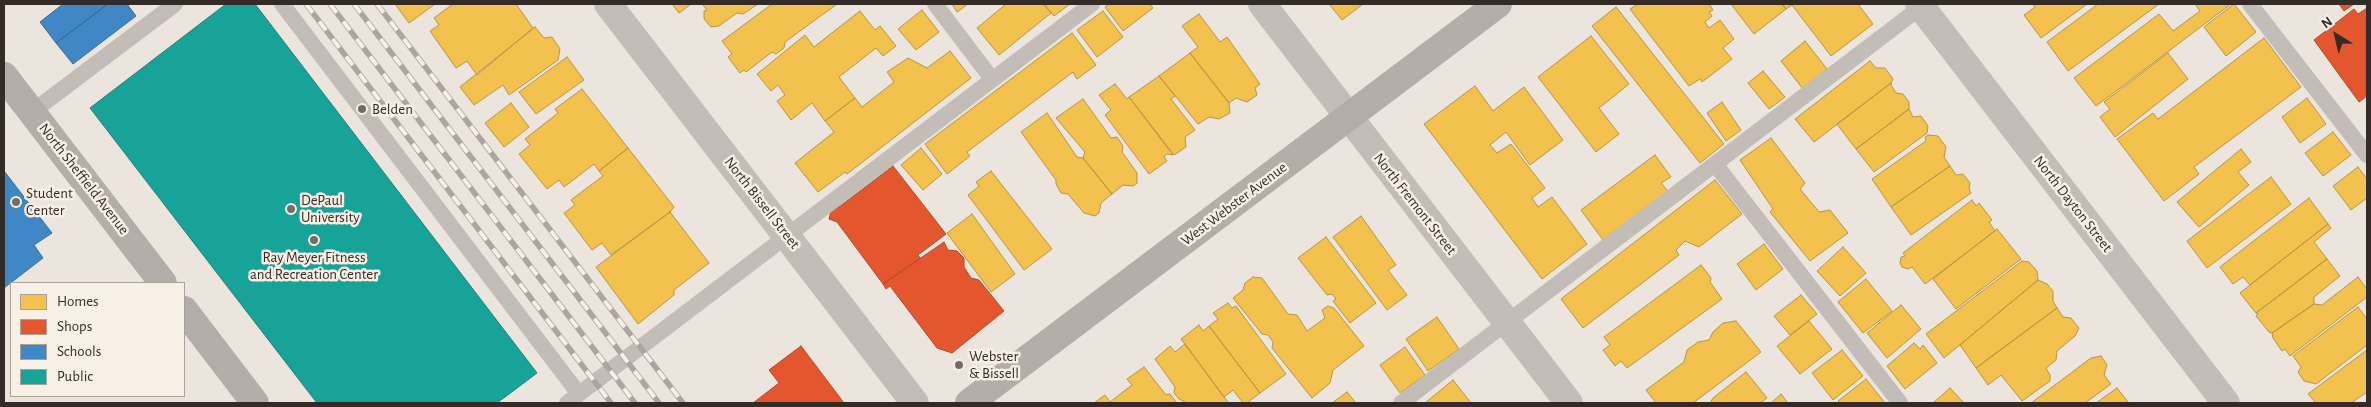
<!DOCTYPE html>
<style>
body{margin:0}
#map{position:relative;width:2371px;height:407px;overflow:hidden;background:#ebe5de;font-family:"Alegreya Sans",sans-serif}
canvas{display:block}
.frame{position:absolute;inset:0;border:5px solid #342b27;pointer-events:none}
.legend{position:absolute;left:10px;top:282px;width:175px;height:115px;box-sizing:border-box;background:#f8f0e5;border:1px solid #aaa199;margin:0;padding:6px 9px;list-style:none;font-size:15px;color:#342b27}
.legend li{display:flex;align-items:center;gap:10px;height:25px}
.legend b{width:25px;border:1px solid #aaa199}
.north{position:absolute;left:2311px;top:10px;width:50px;height:50px;-webkit-text-stroke:4px #f8f0e5;paint-order:stroke;rotate:324deg;font-size:14px;font-weight:700;line-height:20px;text-align:center;color:#342b27}
.north::after{content:'';display:block;margin:auto;width:18px;height:22px;background:#342b27;clip-path:polygon(50% 0,100% 100%,50% 72%,0 100%)}
</style>
<div id="map">
<canvas width="2371" height="407"></canvas>
<div class="frame"></div>
<ul class="legend">
<li><b style="height:14px;background:#f2c14e"></b>Homes</li>
<li><b style="height:14px;background:#e4572e"></b>Shops</li>
<li><b style="height:14px;background:#3f88c5"></b>Schools</li>
<li><b style="height:14px;background:#17a398"></b>Public</li>
</ul>
<div class="north">N</div>
</div>
<script>
const ctx = document.querySelector('canvas').getContext('2d');
ctx.lineJoin = 'round';
function fill(path, color) { ctx.fillStyle = color; ctx.fill(path, 'evenodd'); }
const shape = rows => new Path2D(rows.map(r => 'M' + r).join(''));
function trace(path, color, width, dash) { ctx.strokeStyle = color; ctx.lineWidth = width; ctx.lineCap = dash ? 'butt' : 'round'; ctx.setLineDash(dash || []); ctx.stroke(path); }
function drawText(font, color, halo, rows, align = 'center') {
  ctx.font = font + ' "Alegreya Sans",sans-serif'; ctx.lineWidth = 5; ctx.setLineDash([]); ctx.textBaseline = 'middle'; ctx.strokeStyle = halo; ctx.fillStyle = color; for (const [text, x, y, turn = 0] of rows) {
    ctx.save(); ctx.translate(x, y); ctx.rotate((+turn || 0) * Math.PI / 180); ctx.textAlign = isNaN(turn) ? turn : align; if (halo) ctx.strokeText(text, 0, 0); ctx.fillText(text, 0, 0); ctx.restore();
  }
}
const homes = shape([
 [395,4,435,4,409,23,395,4],
 [453,4,516,4,533,28,477,75,467,61,456,68,430,31,439,25,434,18,453,4],
 [672,4,691,4,679,13,672,4],
 [702,4,758,4,743,14,737,13,719,26,711,27,704,19,704,11,707,10,702,4],
 [772,4,837,4,785,42,784,48,776,54,772,52,746,72,744,70,740,73,728,57,732,54,722,41,772,4],
 [952,4,968,4,957,12,952,4],
 [1006,4,1043,4,1051,13,999,55,977,28,1006,4],
 [1044,4,1070,4,1054,16,1044,4],
 [1109,4,1150,4,1153,8,1123,31,1105,7,1109,4],
 [1329,4,1363,4,1342,20,1329,4],
 [1638,4,1709,4,1713,10,1709,12,1712,16,1705,22,1709,28,1720,20,1734,39,1723,48,1732,59,1702,82,1700,79,1689,86,1630,9,1638,4],
 [1731,4,1782,4,1786,9,1754,34,1731,4],
 [1782,4,1858,4,1873,24,1831,56,1792,5,1786,9,1782,4],
 [2033,4,2087,4,2041,38,2024,15,2035,7,2033,4],
 [2098,4,2159,4,2068,71,2047,42,2098,4],
 [2195,4,2231,4,2096,106,2074,78,2159,14,2173,31,2200,11,2195,4],
 [2234,4,2256,32,2226,56,2204,27,2234,4],
 [1616,7,1724,144,1700,163,1592,26,1616,7],
 [922,10,939,32,916,50,898,29,922,10],
 [860,11,875,30,880,26,896,46,883,56,876,48,839,77,855,98,825,121,812,103,791,120,777,101,785,95,778,85,771,91,757,74,805,35,814,47,860,11],
 [1103,11,1123,37,1097,57,1077,30,1103,11],
 [1199,14,1220,42,1227,37,1260,84,1255,88,1257,95,1247,102,1236,98,1229,103,1190,53,1198,47,1182,26,1199,14],
 [535,27,544,38,552,37,560,49,558,60,509,95,503,85,474,105,460,87,535,27],
 [1072,33,1096,65,1077,79,1073,72,967,152,970,156,947,174,925,144,1072,33],
 [1591,36,1629,84,1599,108,1619,134,1596,152,1538,77,1591,36],
 [2264,38,2301,87,2194,167,2199,174,2164,201,2117,139,2153,113,2158,119,2264,38],
 [1805,41,1827,69,1803,89,1781,61,1805,41],
 [950,51,971,78,847,174,845,172,818,192,795,163,834,132,825,121,855,98,862,107,894,82,887,72,908,58,927,68,950,51],
 [1190,53,1229,103,1230,113,1219,119,1209,117,1198,124,1159,76,1190,53],
 [2168,53,2188,79,2115,137,2100,117,2110,109,2104,102,2168,53],
 [567,57,584,80,536,114,519,92,567,57],
 [1870,61,1876,68,1885,68,1893,79,1891,83,1814,142,1795,119,1870,61],
 [1763,71,1785,97,1769,109,1748,83,1763,71],
 [1159,76,1175,96,1171,99,1195,130,1185,137,1186,147,1174,155,1129,97,1159,76],
 [1891,83,1891,85,1896,93,1903,94,1909,102,1909,109,1856,149,1837,124,1891,83],
 [1115,84,1127,99,1129,97,1173,155,1167,154,1164,157,1167,161,1149,174,1105,115,1111,110,1099,95,1115,84],
 [1475,86,1493,111,1524,87,1563,140,1530,165,1506,132,1490,145,1497,153,1511,144,1545,188,1532,198,1538,207,1552,197,1587,244,1542,279,1424,124,1475,86],
 [582,89,628,148,599,171,594,164,564,187,559,180,547,189,519,154,530,145,525,139,558,113,555,109,582,89],
 [2307,98,2326,124,2300,143,2282,117,2307,98],
 [1083,99,1111,138,1117,137,1123,146,1122,152,1137,173,1137,183,1133,186,1123,185,1112,194,1083,158,1085,152,1056,118,1083,99],
 [1722,102,1741,130,1726,141,1707,113,1722,102],
 [511,103,529,127,504,147,485,123,511,103],
 [1909,109,1913,117,1921,116,1928,126,1927,133,1874,172,1856,149,1909,109],
 [1047,113,1077,157,1083,158,1112,194,1101,203,1099,213,1095,216,1084,213,1068,194,1061,193,1056,184,1056,180,1021,132,1047,113],
 [2333,132,2351,155,2323,176,2305,153,2333,132],
 [1928,135,1938,136,1946,147,1944,157,1950,166,1891,207,1872,179,1926,141,1925,137,1928,135],
 [1771,138,1805,183,1800,189,1819,212,1830,210,1848,233,1810,261,1770,212,1773,209,1740,160,1771,138],
 [628,148,674,207,670,212,611,255,602,243,592,250,564,213,575,205,571,200,603,176,599,171,628,148],
 [921,148,942,174,923,190,901,165,921,148],
 [2241,149,2251,162,2238,172,2249,185,2199,227,2177,202,2241,149],
 [1655,155,1671,177,1661,183,1668,191,1603,240,1581,210,1655,155],
 [1950,166,1956,175,1963,174,1970,183,1969,189,1971,193,1911,235,1891,207,1950,166],
 [2358,167,2367,179,2367,198,2351,210,2333,186,2358,167],
 [991,171,1052,249,1024,270,968,195,979,186,976,182,991,171],
 [2271,177,2291,204,2207,268,2187,241,2271,177],
 [1715,180,1742,214,1699,247,1685,241,1676,250,1679,255,1583,328,1561,299,1715,180],
 [2309,198,2328,224,2250,285,2243,277,2233,284,2220,267,2309,198],
 [1972,200,1976,206,1979,203,1992,220,1989,222,1995,231,1925,284,1912,267,1908,269,1902,267,1900,263,1901,257,1905,256,1903,253,1972,200],
 [670,212,709,263,674,290,674,295,638,324,596,267,670,212],
 [972,214,1015,274,991,292,947,233,972,214],
 [1361,216,1396,265,1388,270,1407,295,1387,310,1333,237,1361,216],
 [2328,224,2331,228,2314,242,2327,259,2256,313,2240,293,2328,224],
 [1997,229,2021,259,1956,309,1933,279,1997,229],
 [1326,237,1376,303,1350,323,1333,301,1336,299,1332,294,1327,295,1298,258,1326,237],
 [1764,244,1783,269,1756,290,1737,264,1764,244],
 [1843,247,1866,273,1840,296,1817,271,1843,247],
 [2327,259,2340,276,2314,297,2314,304,2272,333,2269,332,2256,316,2258,314,2256,313,2327,259],
 [2022,261,2029,262,2037,271,2038,280,1944,358,1926,334,2022,261],
 [1701,265,1711,278,1710,282,1722,299,1627,368,1621,361,1615,366,1603,350,1610,345,1604,337,1701,265],
 [1253,277,1262,278,1288,314,1297,315,1307,331,1325,318,1322,310,1328,306,1334,308,1364,346,1333,370,1330,383,1312,398,1272,348,1273,342,1268,335,1262,334,1233,298,1243,290,1245,283,1253,277],
 [2358,277,2367,289,2367,297,2290,356,2285,349,2282,351,2273,338,2272,333,2314,304,2322,305,2358,277],
 [1866,279,1892,311,1863,333,1838,302,1866,279],
 [2038,280,2047,284,2053,291,2053,301,2057,308,1976,368,1960,345,2038,280],
 [1801,295,1817,314,1790,335,1774,316,1801,295],
 [1228,303,1232,308,1236,306,1286,374,1260,393,1209,326,1218,319,1213,313,1228,303],
 [1901,305,1921,329,1887,358,1867,333,1901,305],
 [2358,307,2367,319,2367,345,2316,384,2304,381,2298,372,2301,367,2293,356,2358,307],
 [2057,308,2063,317,2071,318,2079,328,2075,336,2057,351,2056,360,2046,368,2050,375,2050,381,2022,401,2001,375,1988,385,1976,368,2057,308],
 [1437,317,1459,349,1428,371,1406,339,1437,317],
 [1736,321,1761,352,1693,403,1656,403,1646,390,1684,362,1687,350,1698,342,1709,340,1713,332,1723,323,1736,321],
 [1809,321,1832,349,1800,374,1777,346,1809,321],
 [1199,325,1203,331,1209,326,1260,393,1247,403,1243,403,1233,390,1224,397,1181,339,1199,325],
 [1914,343,1920,349,1923,345,1937,363,1905,389,1887,366,1914,343],
 [1185,344,1224,397,1229,403,1187,403,1179,399,1174,393,1175,387,1155,359,1170,346,1175,352,1185,344],
 [1405,347,1425,375,1400,393,1380,365,1405,347],
 [1842,350,1863,376,1833,400,1812,373,1842,350],
 [2367,350,2367,392,2351,403,2316,403,2308,394,2367,350],
 [2101,356,2107,365,2104,375,2111,384,2085,403,2031,403,2091,358,2101,356],
 [1144,367,1166,395,1170,394,1177,403,1094,403,1105,395,1110,402,1132,385,1127,379,1144,367],
 [1746,372,1767,398,1760,403,1710,403,1713,398,1746,372],
 [1866,379,1885,403,1840,403,1838,401,1866,379],
 [1453,380,1471,403,1425,403,1453,380],
 [1950,388,1964,403,1933,403,1950,388],
 [2117,388,2129,403,2096,403,2117,388],
 [1347,392,1356,403,1332,403,1347,392],
 [1781,394,1788,403,1771,403,1781,394]
]);
fill(homes, '#f2c14e');
trace(homes, '#b99442', 1);
const shops = shape([
 [2339,4,2354,4,2344,11,2339,4],
 [2367,8,2367,96,2359,102,2314,40,2354,9,2358,14,2367,8],
 [893,166,946,234,918,255,920,258,883,284,837,222,829,219,832,206,839,207,893,166],
 [944,242,948,250,957,251,964,258,964,267,971,278,979,280,1004,311,952,353,937,348,890,286,886,289,883,284,944,242],
 [801,346,844,403,753,403,779,383,769,370,801,346]
]);
fill(shops, '#e4572e');
trace(shops, '#af4a2c', 1);
const schools = shape([
 [63,4,108,4,56,43,40,22,63,4],
 [108,4,127,4,136,16,73,64,56,43,108,4],
 [4,171,52,233,34,245,43,258,4,288,4,171]
]);
fill(schools, '#3f88c5');
trace(schools, '#3c6c96', 1);
const public = shape([
 [226,4,255,4,537,373,497,403,317,403,90,108,226,4]
]);
fill(public, '#17a398');
trace(public, '#207f76', 1);
trace(shape([
 [282,4,579,394],
 [935,4,992,79],
 [2250,4,2367,155],
 [32,112,175,4],
 [1715,164,1900,403],
 [567,403,1092,4],
 [1401,403,1925,4]
]), '#c3bdb8', 16);
trace(shape([
 [608,4,915,403],
 [1262,4,1569,403],
 [1919,4,2226,403]
]), '#c3bdb8', 28);
trace(shape([
 [4,76,163,283],
 [184,310,255,403],
 [969,403,1498,4]
]), '#b4aea8', 28);
const rail = shape([
 [306,4,611,403],
 [330,4,635,403],
 [354,4,659,403],
 [377,4,683,403]
]);
trace(rail, '#aba6a2', 5.5);
trace(rail, '#f8f0e5', 4, [11]);
for (const [x, y, r, color] of [
 [362,109,5,"#746c67"],
 [16,202,5,"#746c67"],
 [291,209,5,"#746c67"],
 [314,240,5,"#746c67"],
 [959,365,5,"#746c67"]
]) { const dot = new Path2D(); dot.arc(x, y, r, 0, 2 * Math.PI); ctx.fillStyle = color; ctx.fill(dot); trace(dot, '#f8f0e5', 2); }
drawText('15px', '#342b27', '#f8f0e5', [
 ["Belden",372,109],
 ["Student",26,193],
 ["Center",26,210],
 ["DePaul",301,200],
 ["University",301,217],
 ["Ray Meyer Fitness",314,257,"center"],
 ["and Recreation Center",314,274,"center"],
 ["Webster",969,356],
 ["& Bissell",969,373]
], 'left');
drawText('15px', '#342b27', '#f8f0e5', [
 ["North Sheffield Avenue",84,179,52],
 ["North Bissell Street",762,203,52],
 ["West Webster Avenue",1234,204,-37],
 ["North Fremont Street",1415,204,52],
 ["North Dayton Street",2073,204,52]
]);
</script>
